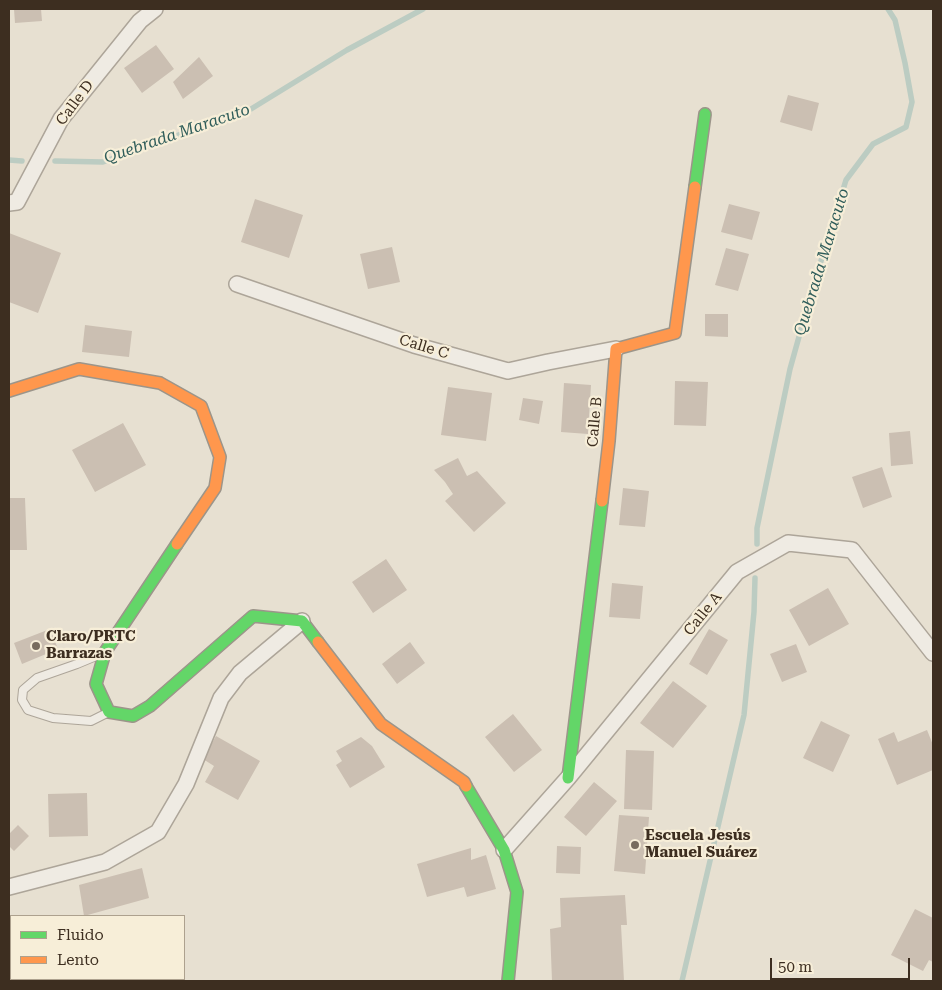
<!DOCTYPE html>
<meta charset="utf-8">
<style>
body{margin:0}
#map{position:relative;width:942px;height:990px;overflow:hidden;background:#e7e0d1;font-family:"Roboto Serif",serif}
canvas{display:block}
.frame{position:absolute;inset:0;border:10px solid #3d2e20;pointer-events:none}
.legend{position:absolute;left:10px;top:915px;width:175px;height:65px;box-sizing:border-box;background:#f7eed8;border:1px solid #ada18e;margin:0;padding:6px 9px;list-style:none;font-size:15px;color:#3d2e20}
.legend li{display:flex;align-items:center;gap:10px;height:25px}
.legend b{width:25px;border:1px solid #ada18e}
.scale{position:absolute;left:770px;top:958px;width:140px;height:22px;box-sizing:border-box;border:2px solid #3d2e20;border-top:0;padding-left:6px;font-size:15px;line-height:18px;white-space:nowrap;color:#3d2e20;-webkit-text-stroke:4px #f7eed8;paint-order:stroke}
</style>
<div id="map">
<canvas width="942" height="990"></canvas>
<div class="frame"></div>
<ul class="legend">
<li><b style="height:6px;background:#63d668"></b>Fluido</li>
<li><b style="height:6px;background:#ff974d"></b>Lento</li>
</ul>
<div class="scale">50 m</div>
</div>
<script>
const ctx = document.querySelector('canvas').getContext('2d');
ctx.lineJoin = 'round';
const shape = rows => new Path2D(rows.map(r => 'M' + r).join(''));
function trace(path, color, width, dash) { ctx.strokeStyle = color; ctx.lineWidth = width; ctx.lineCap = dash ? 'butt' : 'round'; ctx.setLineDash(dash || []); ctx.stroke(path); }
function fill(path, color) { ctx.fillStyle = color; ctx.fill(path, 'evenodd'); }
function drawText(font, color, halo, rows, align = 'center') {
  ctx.font = font + ' "Roboto Serif",serif'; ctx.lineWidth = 4.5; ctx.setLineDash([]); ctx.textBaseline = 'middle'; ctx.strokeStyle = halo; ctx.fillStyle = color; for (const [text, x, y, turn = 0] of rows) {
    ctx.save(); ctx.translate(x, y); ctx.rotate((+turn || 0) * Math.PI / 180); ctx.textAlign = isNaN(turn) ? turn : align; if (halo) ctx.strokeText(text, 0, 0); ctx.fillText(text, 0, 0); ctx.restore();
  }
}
trace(shape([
 [9,160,22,161],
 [55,161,103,162,251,109,347,50,423,9],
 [757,544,757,528,790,369,812,290,846,180,873,144,906,127,912,102,905,63,895,20,888,9],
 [682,981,744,715,754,612,755,578]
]), '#bcccc2', 5.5);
fill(shape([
 [14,9,41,9,42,21,15,23],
 [156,45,174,69,142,93,124,68],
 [199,57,213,76,183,99,173,82],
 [788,95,819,103,812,131,780,122],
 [255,199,303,215,289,258,241,242],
 [729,204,760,212,752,240,721,232],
 [9,233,61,253,38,313,9,302],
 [392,247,400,282,368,289,360,254],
 [726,248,749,254,738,291,715,285],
 [705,314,728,314,728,337,705,336],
 [85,325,132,331,129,357,82,352],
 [675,381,708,382,706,426,674,425],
 [564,383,591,385,588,434,561,432],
 [448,387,492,393,486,441,441,435],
 [523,398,543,401,539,424,519,420],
 [123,423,146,465,95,492,72,450],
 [910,431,913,464,891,466,889,433],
 [458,458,467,476,477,471,506,503,474,532,445,501,453,494,445,482,434,470],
 [882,467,892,497,863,508,852,477],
 [623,488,649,491,645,527,619,525],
 [9,498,25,498,27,550,9,550],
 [386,559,407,590,373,613,352,582],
 [612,583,643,586,640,619,609,617],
 [828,588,849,624,809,646,789,610],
 [50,629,58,649,22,664,14,643],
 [709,629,728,640,707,675,689,664],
 [410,642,425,663,397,684,382,664],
 [796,644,807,672,782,682,770,654],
 [673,681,707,706,673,748,640,723],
 [513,714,542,750,514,772,485,737],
 [821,721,850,735,833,772,803,758],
 [927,730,933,745,933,770,897,785,878,739,894,732,898,742],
 [216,736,260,761,238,800,205,782,214,766,203,759],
 [361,737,372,746,385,767,350,788,336,765,342,761,336,751],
 [626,750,654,751,652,810,624,809],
 [594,782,617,801,586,836,564,817],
 [87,793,88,836,49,837,48,794],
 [619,815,649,817,645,874,614,871],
 [18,825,29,836,14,851,9,846,9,834],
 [557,846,581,847,580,874,556,873],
 [471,848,471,860,486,855,496,889,467,897,464,887,427,897,417,864],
 [142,868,149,898,84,916,79,885],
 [625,895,627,925,621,925,624,981,552,981,550,929,561,927,560,898],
 [915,909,933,918,933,962,929,960,923,971,891,955]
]), '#cbbfb2');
const lane = shape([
 [101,654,77,664,37,678,23,690,22,700,28,710,53,718,91,721,107,713]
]);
const street = shape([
 [9,203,17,202,61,119,140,21,155,9],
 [237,284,414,345,508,371,548,362,616,349],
 [504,850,568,778,737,572,788,543,852,550,933,653],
 [9,887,105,862,158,832,186,784,221,698,240,673,302,621]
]);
const fast = shape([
 [695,187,705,114],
 [177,544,105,652,96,684,109,712,133,716,150,706,253,616,302,621,318,642],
 [568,778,602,501],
 [466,786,504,850,517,892,508,981]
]);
const slow = shape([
 [9,391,79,369,160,383,201,406,220,457,215,488,177,544],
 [602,501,609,441,616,349,675,333,695,187],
 [318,642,381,724,464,782,466,786]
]);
trace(lane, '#ada599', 10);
trace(street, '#ada599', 18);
trace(fast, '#9c958a', 14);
trace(slow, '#9c958a', 14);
trace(lane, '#efebe3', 8);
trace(street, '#efebe3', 15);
trace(fast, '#63d668', 11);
trace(slow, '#ff974d', 11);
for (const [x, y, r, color] of [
 [36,646,5,"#786c5e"],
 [635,845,5,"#786c5e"]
]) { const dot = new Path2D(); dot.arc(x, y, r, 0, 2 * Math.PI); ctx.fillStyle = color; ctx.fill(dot); trace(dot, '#f7eed8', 2); }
drawText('15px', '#3d2e20', '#f7eed8', [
 ["Calle D",75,103,-53],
 ["Calle C",424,347,17],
 ["Calle B",595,422,-85],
 ["Calle A",703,614,-51]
]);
drawText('bold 15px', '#3d2e20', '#f7eed8', [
 ["Claro/PRTC",46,637],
 ["Barrazas",46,654],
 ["Escuela Jesús",645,836],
 ["Manuel Suárez",645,853]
], 'left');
drawText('italic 16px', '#2f5d5a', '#f7eed8', [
 ["Quebrada Maracuto",177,134,-19],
 ["Quebrada Maracuto",822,262,-73]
]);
</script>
